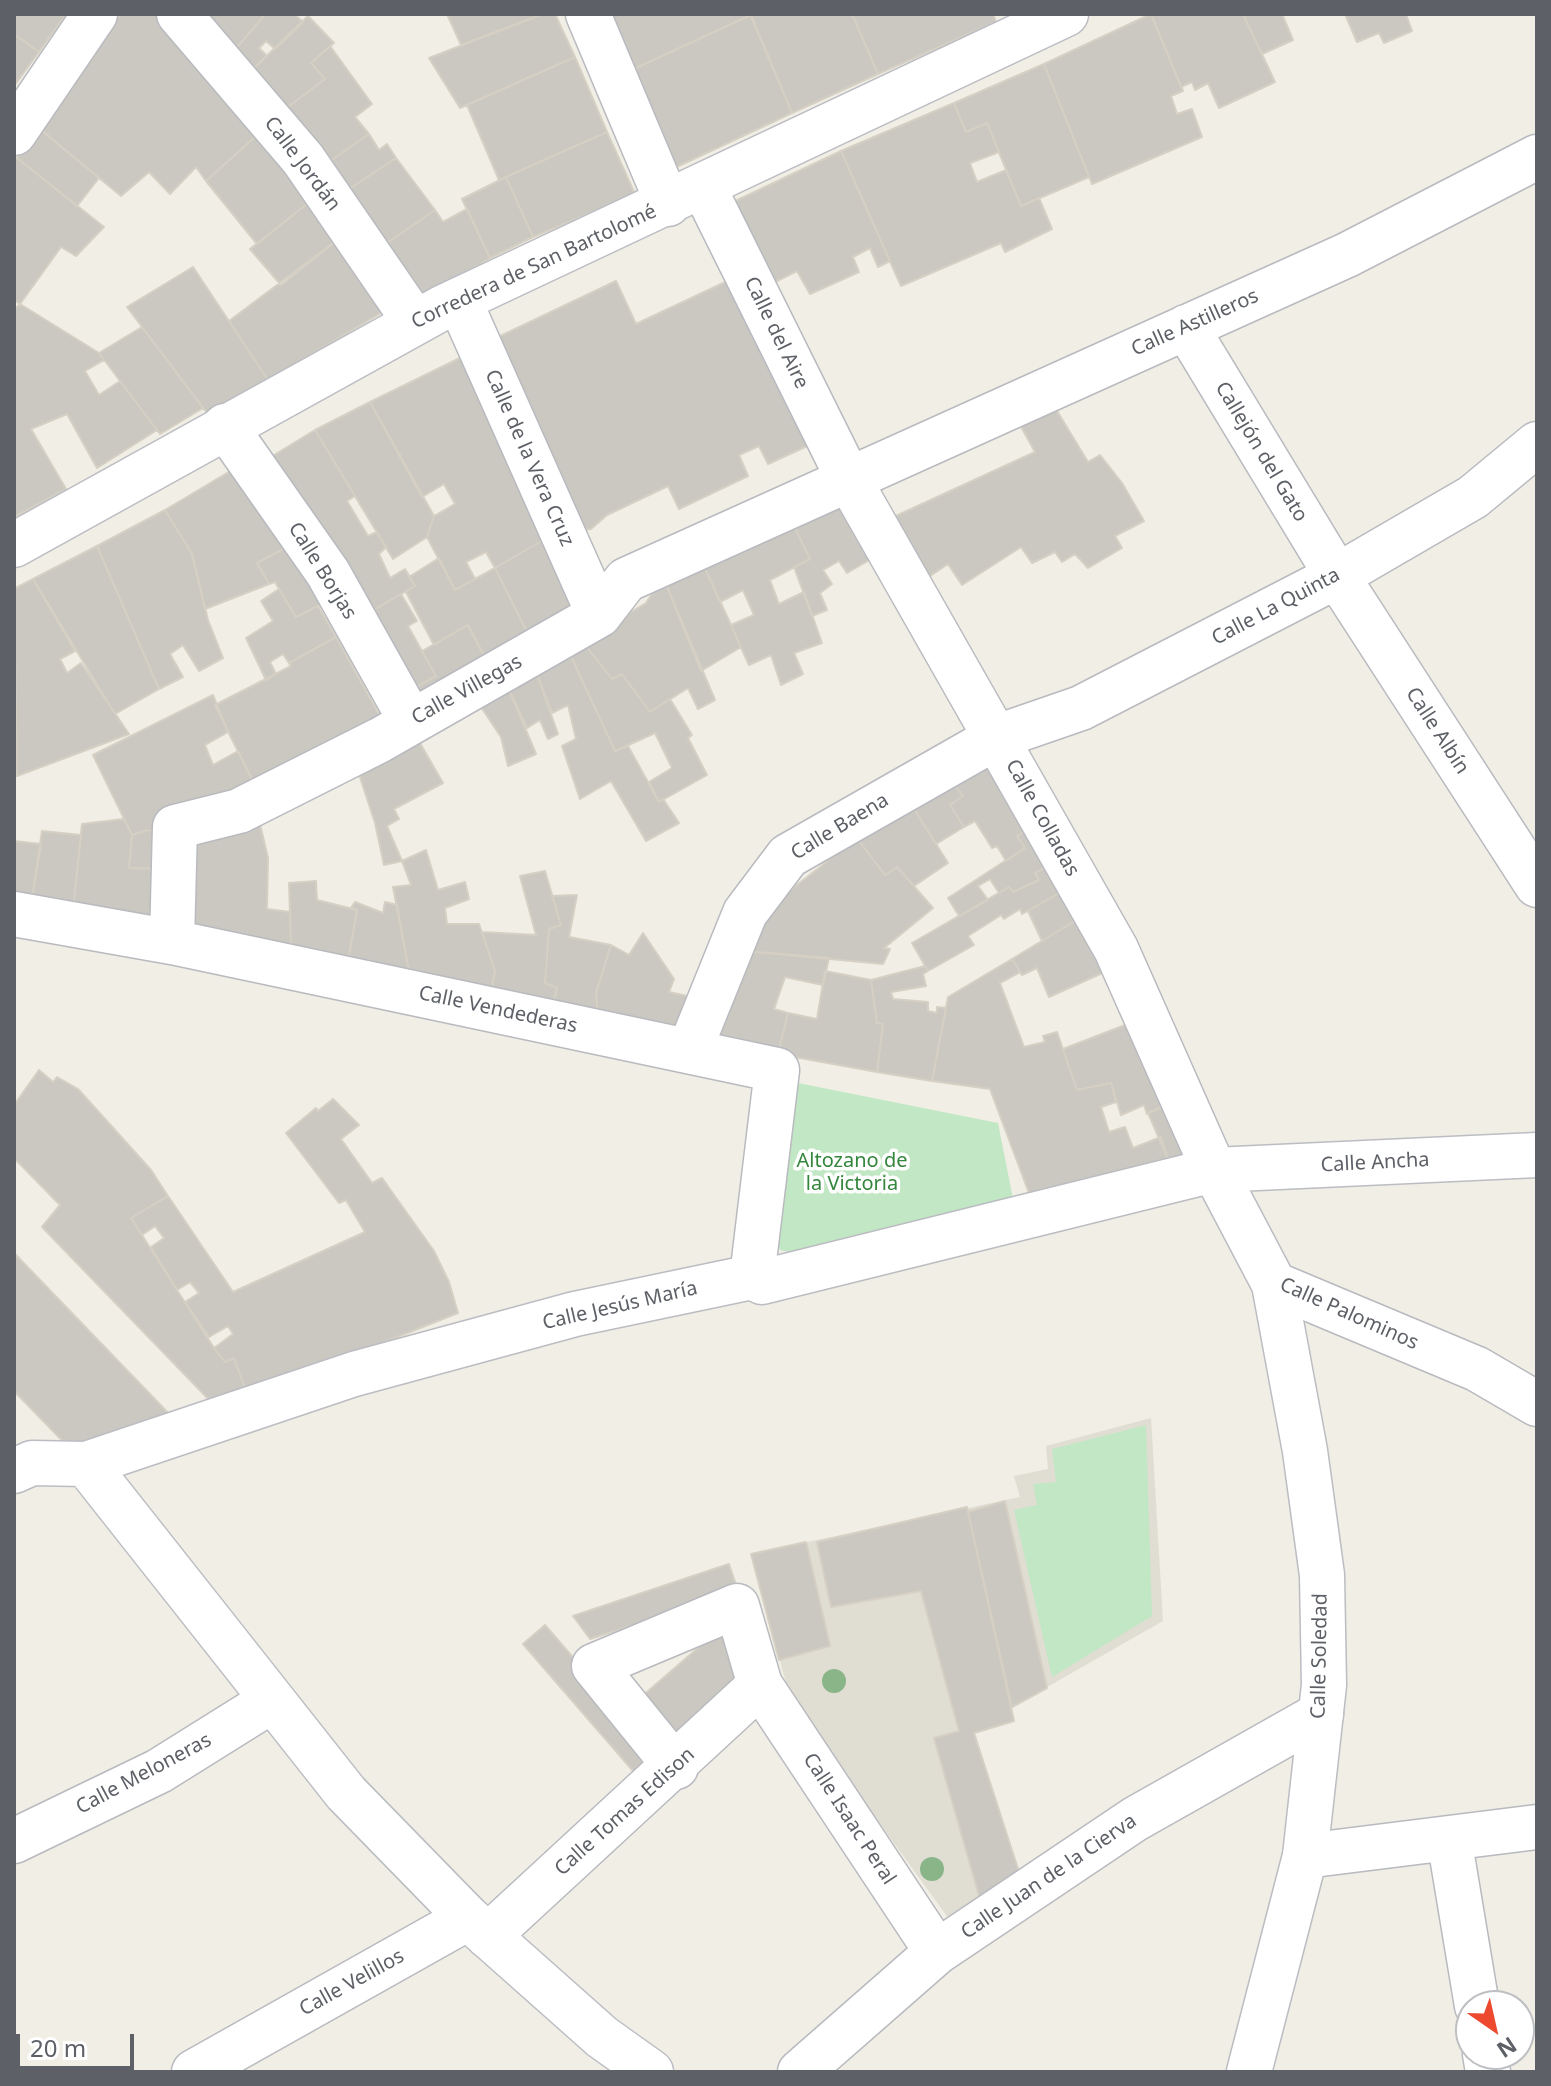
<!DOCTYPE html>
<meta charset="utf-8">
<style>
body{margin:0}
#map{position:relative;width:1551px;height:2086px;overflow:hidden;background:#f0eee5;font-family:"Noto Sans",sans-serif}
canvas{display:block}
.frame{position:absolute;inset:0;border:16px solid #5d6066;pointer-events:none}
.north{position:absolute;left:1455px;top:1990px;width:80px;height:80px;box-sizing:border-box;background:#fff;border:2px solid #bebfc2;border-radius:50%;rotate:146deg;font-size:22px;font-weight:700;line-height:32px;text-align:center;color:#5d6066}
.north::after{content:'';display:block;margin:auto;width:28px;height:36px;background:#ec492f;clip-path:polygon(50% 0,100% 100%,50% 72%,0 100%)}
.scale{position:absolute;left:16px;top:2034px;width:118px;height:36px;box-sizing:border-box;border:4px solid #5d6066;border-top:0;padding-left:10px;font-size:24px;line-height:28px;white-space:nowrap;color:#5d6066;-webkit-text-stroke:6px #fff;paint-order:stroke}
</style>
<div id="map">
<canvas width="1551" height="2086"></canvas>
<div class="frame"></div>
<div class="north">N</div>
<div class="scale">20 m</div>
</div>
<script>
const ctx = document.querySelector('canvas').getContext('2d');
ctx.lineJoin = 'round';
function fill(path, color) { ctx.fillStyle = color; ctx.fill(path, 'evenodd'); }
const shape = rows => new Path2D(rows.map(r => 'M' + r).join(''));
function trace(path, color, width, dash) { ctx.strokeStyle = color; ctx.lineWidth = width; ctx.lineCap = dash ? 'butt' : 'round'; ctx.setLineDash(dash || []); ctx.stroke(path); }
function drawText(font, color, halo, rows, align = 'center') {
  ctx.font = font + ' "Noto Sans",sans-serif'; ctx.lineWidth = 7; ctx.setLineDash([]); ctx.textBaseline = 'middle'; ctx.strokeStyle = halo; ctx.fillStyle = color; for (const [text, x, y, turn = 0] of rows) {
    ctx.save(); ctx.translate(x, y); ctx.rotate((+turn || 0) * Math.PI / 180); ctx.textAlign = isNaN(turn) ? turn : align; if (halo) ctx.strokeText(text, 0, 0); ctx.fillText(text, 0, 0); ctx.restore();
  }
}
fill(shape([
 [1151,1418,1163,1621,1012,1707,1014,1721,974,1733,1019,1872,949,1919,791,1701,751,1554,1020,1497,1014,1476,1048,1469,1046,1446]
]), '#e0ddd3');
fill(shape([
 [788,1081,998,1123,1015,1209,823,1259,780,1250,768,1220],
 [1146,1425,1152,1616,1052,1677,1014,1510,1037,1505,1033,1484,1056,1482,1052,1449]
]), '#c2e7c4');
const building = shape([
 [14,14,66,14,39,52,14,34,14,14],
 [121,14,156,14,256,136,206,181,196,167,170,194,149,172,121,196,36,126,121,14],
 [195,14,259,14,263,17,233,52,195,14],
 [259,14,294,14,303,22,275,49,266,41,259,48,267,56,251,71,233,52,263,17,259,14],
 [447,14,543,14,461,45,447,14],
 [543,14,555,14,575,57,460,108,429,58,543,14],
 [599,14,750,14,751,15,625,73,599,14],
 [852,14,878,74,792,113,750,14,852,14],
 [852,14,993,14,996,22,878,74,852,14],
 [1151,14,1183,91,1171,96,1177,114,1192,109,1202,137,1092,184,1044,64,1151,14],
 [1151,14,1243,14,1275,82,1219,108,1208,83,1195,90,1192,82,1181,87,1151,14],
 [1243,14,1282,14,1293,40,1262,54,1243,14],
 [1345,14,1406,14,1412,31,1384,43,1379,33,1357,42,1345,14],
 [751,15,792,113,668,171,625,73,751,15],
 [308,16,334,43,311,63,325,79,284,110,251,71,308,16],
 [14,34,39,52,14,86,14,34],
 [330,46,372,104,355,117,369,134,326,164,284,110,325,79,311,63,330,46],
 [575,57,607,132,499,180,467,105,575,57],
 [1044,64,1089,177,1021,206,987,123,966,132,954,103,1044,64],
 [954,103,966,132,987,123,999,152,970,163,977,182,1006,170,1021,206,1039,198,1052,229,1005,252,1001,243,901,286,841,151,954,103],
 [39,128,99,178,77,206,17,158,39,128],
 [607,132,635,194,533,237,506,177,607,132],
 [369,134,379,150,387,144,396,158,346,191,326,164,369,134],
 [256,136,312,200,257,244,206,181,256,136],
 [841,151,890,261,878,267,870,248,853,257,859,272,810,294,797,271,765,287,727,205,841,151],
 [17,158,104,227,76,256,61,247,20,304,14,300,14,162,17,158],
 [396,158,435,210,380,248,340,195,396,158],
 [506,177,533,237,490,258,462,199,506,177],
 [312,200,341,237,281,285,250,249,312,200],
 [467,209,490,258,418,301,380,248,435,210,443,222,467,209],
 [341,237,391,307,268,380,229,321,341,237],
 [193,267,268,380,210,417,127,307,193,267],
 [736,277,814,443,768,464,759,446,739,455,748,476,679,509,668,486,607,515,591,529,579,530,492,340,616,281,636,324,736,277],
 [20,304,99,353,104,360,85,371,99,395,120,381,157,430,97,468,67,414,31,429,66,489,14,517,14,310,20,304],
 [142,327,203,408,160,434,99,353,142,327],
 [462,357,550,536,495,568,486,552,466,562,475,579,455,590,427,537,434,516,455,504,444,484,422,497,370,402,462,357],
 [370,402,434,516,427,537,393,559,315,430,370,402],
 [1054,406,1088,462,1100,455,1122,483,1144,521,1115,536,1122,548,1088,568,1075,554,1062,562,1055,552,1032,563,1021,547,962,585,948,564,921,582,885,521,1035,452,1019,423,1054,406],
 [315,430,355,496,347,501,368,536,377,532,386,547,379,554,390,578,405,569,415,586,360,618,266,460,315,430],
 [242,464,291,545,257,563,269,584,205,609,192,554,165,510,242,464],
 [835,495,871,559,847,573,839,561,823,570,832,584,820,593,827,610,812,616,794,567,810,559,789,516,835,495],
 [165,510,192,554,208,620,223,658,199,671,183,645,170,654,183,677,159,689,97,546,165,510],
 [789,516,810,559,770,580,779,604,804,592,822,643,794,653,803,674,781,685,771,655,749,665,731,625,754,615,743,590,720,602,700,557,789,516],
 [550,536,586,609,531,640,495,568,550,536],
 [291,545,328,601,296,617,275,582,269,584,257,563,291,545],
 [97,546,159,689,115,714,33,579,97,546],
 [700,557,741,647,701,671,663,577,700,557],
 [439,558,455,590,495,568,531,640,487,662,468,625,434,645,406,592,415,586,409,577,439,558],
 [663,577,715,700,698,709,688,688,650,712,622,674,612,679,582,641,646,603,663,577],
 [33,579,75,651,60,659,67,673,81,663,129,734,17,776,14,589,33,579],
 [279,589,296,617,318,606,336,637,289,663,283,654,270,662,276,674,266,680,246,638,273,621,261,601,279,589],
 [401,594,417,621,408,626,436,676,403,694,360,618,401,594],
 [468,625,492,670,413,714,403,694,436,676,422,651,468,625],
 [336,637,381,718,259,794,215,705,291,666,289,663,336,637],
 [582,641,612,679,622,674,650,712,670,699,692,735,688,738,707,775,659,802,649,782,672,768,655,733,615,751,568,650,582,641],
 [568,650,615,751,628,746,659,802,663,799,679,823,646,841,611,781,580,799,562,746,576,739,568,705,552,713,535,669,568,650],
 [535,669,558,734,548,739,540,720,527,728,507,685,535,669],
 [507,685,536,754,508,766,501,737,477,701,507,685],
 [213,695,228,732,205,745,213,765,238,751,259,794,166,835,147,830,132,835,93,755,213,695],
 [417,738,443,783,394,809,399,819,387,826,402,861,384,865,375,823,358,771,417,738],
 [991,755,1032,827,1017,836,1025,848,1006,861,997,846,992,848,975,821,964,827,950,805,963,796,951,780,991,755],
 [951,780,963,796,950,805,964,827,936,844,911,804,951,780],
 [911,804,948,863,914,886,897,867,885,875,857,838,911,804],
 [124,819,132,835,129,868,166,869,162,928,73,910,82,824,124,819],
 [260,824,268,858,267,909,290,912,291,945,185,927,187,844,260,824],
 [1032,827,1054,863,1035,873,1039,880,1013,892,1009,887,999,893,990,879,978,886,988,900,959,916,948,898,1025,848,1017,836,1032,827],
 [147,830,166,835,166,869,129,868,132,835,147,830],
 [42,831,81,835,73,910,31,905,42,831],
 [857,838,885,875,897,867,933,908,884,948,890,949,883,964,745,951,774,903,857,838],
 [14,841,41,844,31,905,14,902,14,841],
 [426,850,438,890,465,882,469,899,445,908,447,924,479,924,495,971,490,997,410,977,393,887,411,885,402,861,426,850],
 [1054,863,1068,888,1022,914,1020,909,1004,919,1001,915,968,936,974,945,928,971,912,943,1009,887,1013,892,1039,880,1035,873,1054,863],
 [545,871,561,925,549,929,545,983,557,988,552,1010,490,997,495,971,482,932,536,935,520,876,545,871],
 [316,881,317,900,357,910,348,962,291,945,289,883,316,881],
 [1068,888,1083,916,1042,941,1028,911,1068,888],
 [577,895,569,937,611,945,596,993,598,1021,552,1010,557,988,545,983,549,929,561,925,552,896,577,895],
 [355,902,383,913,385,902,397,905,410,977,348,962,357,910,351,908,355,902],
 [1083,916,1109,970,1049,997,1037,968,1022,975,1012,959,1083,916],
 [643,933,674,979,669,992,696,998,683,1037,598,1021,596,993,611,945,629,955,643,933],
 [745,951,829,958,823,985,785,977,774,1009,788,1013,778,1054,711,1043,745,951],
 [1012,959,1020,972,1000,983,1024,1047,1045,1042,1043,1036,1057,1032,1077,1090,1111,1083,1116,1102,1101,1107,1109,1132,1125,1127,1133,1148,1161,1137,1168,1159,1029,1193,990,1089,932,1081,948,997,1012,959],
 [925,966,928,971,923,974,926,986,891,992,893,999,928,1002,928,1011,937,1013,937,1007,946,1008,932,1081,877,1072,883,1024,877,1023,871,980,925,966],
 [825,971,871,980,877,1023,883,1024,877,1072,778,1054,788,1013,817,1019,825,971],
 [1133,1022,1170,1103,1147,1114,1144,1105,1121,1115,1111,1083,1077,1090,1063,1049,1133,1022],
 [39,1070,53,1082,57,1077,78,1089,151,1170,168,1196,131,1218,214,1348,225,1362,234,1358,248,1396,217,1408,42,1227,60,1205,14,1158,14,1105,39,1070],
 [333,1099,359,1125,341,1139,372,1183,382,1178,434,1251,449,1282,458,1313,248,1396,234,1358,225,1362,214,1348,233,1334,228,1326,209,1337,185,1302,199,1293,190,1282,177,1290,151,1247,164,1238,155,1226,142,1235,131,1218,168,1196,233,1292,365,1232,346,1200,339,1203,286,1133,316,1108,318,1111,333,1099],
 [1170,1103,1194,1153,1168,1159,1148,1113,1170,1103],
 [14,1253,175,1420,81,1460,14,1391,14,1253],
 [1005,1501,1047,1688,1012,1707,968,1512,1005,1501],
 [967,1507,1014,1721,974,1733,1019,1872,980,1899,934,1738,959,1731,921,1591,831,1607,817,1542,967,1507],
 [806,1542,830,1646,779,1660,751,1554,806,1542],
 [729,1564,738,1591,590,1639,573,1616,729,1564],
 [545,1625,656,1754,634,1772,523,1644,545,1625],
 [732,1635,743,1683,676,1740,640,1698,706,1641,732,1635]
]);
fill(building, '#cbc8c2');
trace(building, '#d5d0c3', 2);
const street = shape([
 [179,14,303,159,415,322],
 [588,14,668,204],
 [14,133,95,14],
 [704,188,848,478,1116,949,1214,1170],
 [459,300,599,615],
 [1186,327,1337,576,1537,885],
 [225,426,328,573,411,721],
 [14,914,172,942,777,1070,752,1277],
 [172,942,175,827,239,811,380,740,599,615,626,580,1347,255,1537,157],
 [690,1049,745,913,788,856,997,737,1081,708,1337,576,1473,497,1537,444],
 [1274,1284,1477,1369,1537,1404],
 [676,1767,594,1666,737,1606,760,1685,937,1952],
 [1449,1838,1477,2006],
 [14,1841,159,1771,271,1701],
 [1305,1856,1537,1827],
 [488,1936,760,1685],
 [1485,2054,1488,2072],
 [194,2072,468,1918],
 [800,2072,937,1952,1135,1819,1321,1714]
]);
const secondary = shape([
 [14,545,442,308,1066,14],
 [1214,1170,1274,1284,1305,1451,1322,1575,1324,1685,1305,1856,1249,2072],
 [86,1464,346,1793,468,1918,602,2037,651,2072],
 [14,1471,32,1463,86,1464,354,1374,575,1314,752,1277,762,1282,1214,1170,1537,1155]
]);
trace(street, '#b8babf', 47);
trace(secondary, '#bbbdc3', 47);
trace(street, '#fff', 44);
trace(secondary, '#fff', 44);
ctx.fillStyle = '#89b589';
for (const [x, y] of [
 [834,1681],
 [932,1869]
]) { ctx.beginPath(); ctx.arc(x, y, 12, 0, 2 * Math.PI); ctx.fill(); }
drawText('20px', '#5d6066', '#fff', [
 ["Calle Jordán",302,164,53],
 ["Corredera de San Bartolomé",534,267,-25],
 ["Calle Astilleros",1195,323,-24],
 ["Calle del Aire",776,333,64],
 ["Callejón del Gato",1261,452,59],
 ["Calle de la Vera Cruz",529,458,66],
 ["Calle Borjas",322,571,58],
 ["Calle La Quinta",1276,607,-28],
 ["Calle Villegas",467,690,-29],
 ["Calle Albín",1437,731,57],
 ["Calle Colladas",1042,818,61],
 ["Calle Baena",840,827,-31],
 ["Calle Vendederas",498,1010,12],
 ["Calle Ancha",1375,1163,-3],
 ["Calle Jesús María",620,1306,-13],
 ["Calle Palominos",1349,1314,24],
 ["Calle Soledad",1320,1656,-89],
 ["Calle Meloneras",144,1774,-28],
 ["Calle Tomas Edison",625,1812,-42],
 ["Calle Isaac Peral",849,1819,57],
 ["Calle Juan de la Cierva",1049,1877,-34],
 ["Calle Velillos",352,1983,-29]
]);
drawText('20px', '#34863d', '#fff', [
 ["Altozano de",852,1161],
 ["la Victoria",852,1184]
]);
</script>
